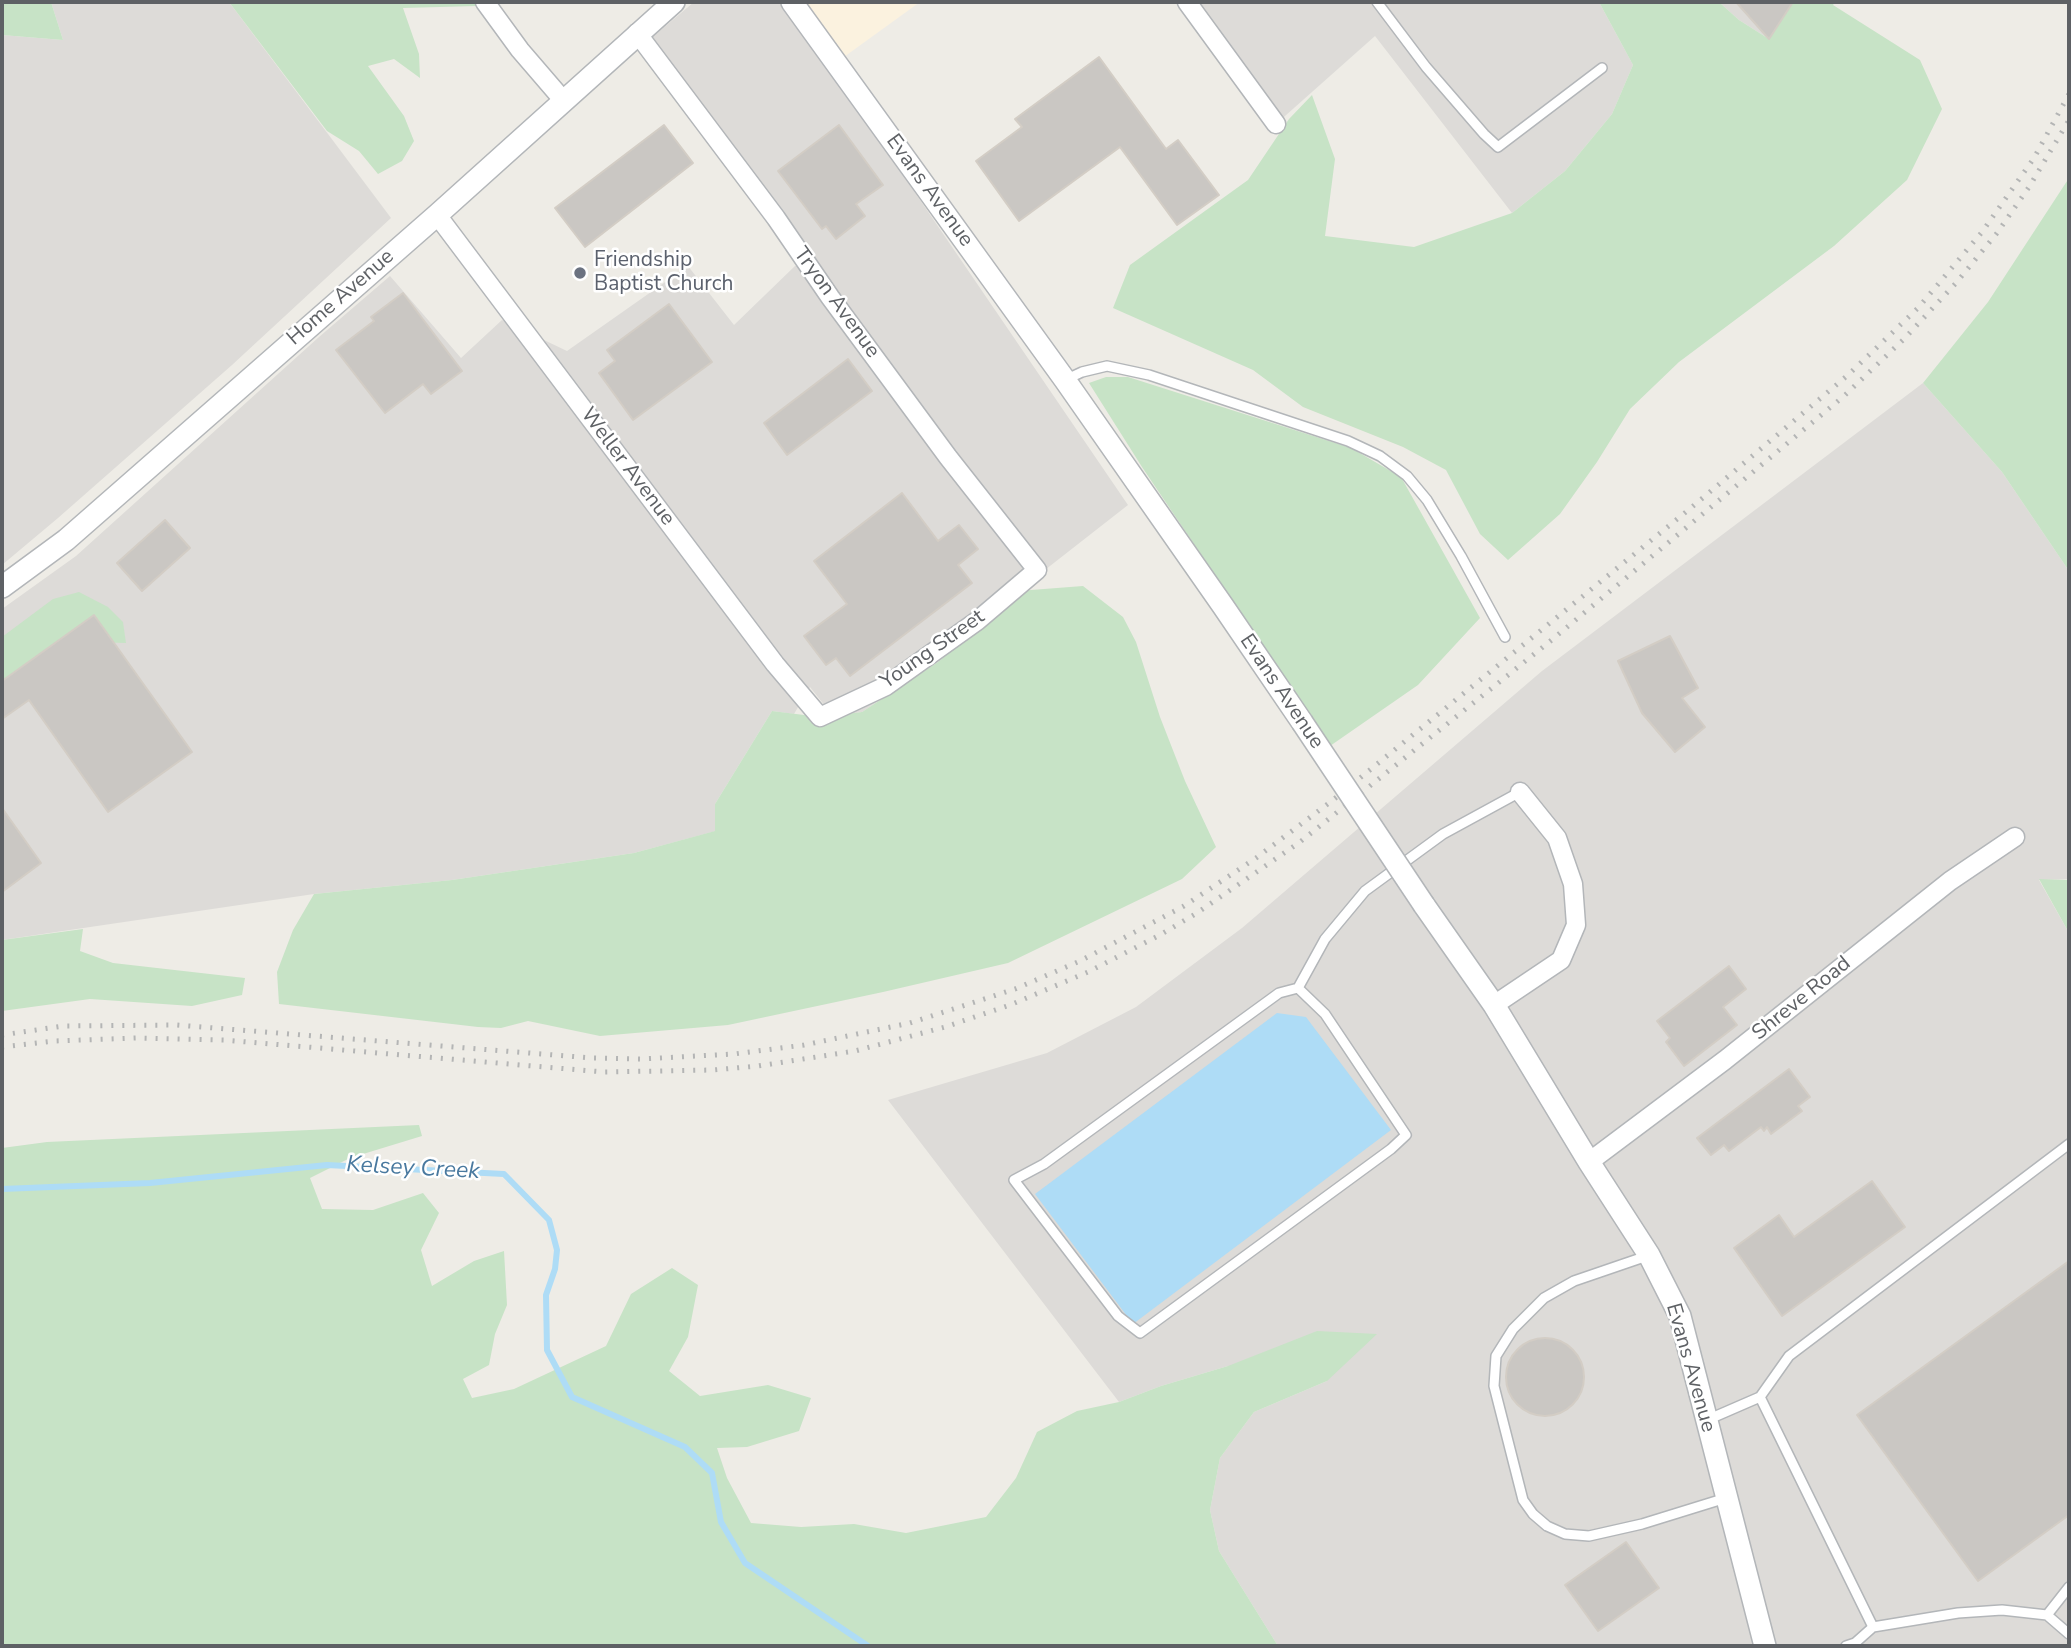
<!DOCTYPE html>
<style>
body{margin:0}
#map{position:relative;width:2071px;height:1648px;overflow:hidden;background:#eeece6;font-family:"Nunito Sans",sans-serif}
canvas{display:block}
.frame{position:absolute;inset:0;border:4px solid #5e6165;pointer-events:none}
</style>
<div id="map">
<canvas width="2071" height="1648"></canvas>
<div class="frame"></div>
</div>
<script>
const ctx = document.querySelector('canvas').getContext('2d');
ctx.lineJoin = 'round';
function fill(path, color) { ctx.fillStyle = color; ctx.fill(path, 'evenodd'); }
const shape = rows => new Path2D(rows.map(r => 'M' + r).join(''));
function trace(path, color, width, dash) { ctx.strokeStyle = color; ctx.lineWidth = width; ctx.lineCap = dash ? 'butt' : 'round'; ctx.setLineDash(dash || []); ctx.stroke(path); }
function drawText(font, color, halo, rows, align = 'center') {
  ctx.font = font + ' "Nunito Sans",sans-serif'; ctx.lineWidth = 5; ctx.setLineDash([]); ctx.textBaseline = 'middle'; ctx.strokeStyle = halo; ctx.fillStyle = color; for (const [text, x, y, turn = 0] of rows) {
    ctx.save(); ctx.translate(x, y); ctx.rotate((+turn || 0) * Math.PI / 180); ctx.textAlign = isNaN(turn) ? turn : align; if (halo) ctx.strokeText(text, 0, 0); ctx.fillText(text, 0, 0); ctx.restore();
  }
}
fill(shape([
 [792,2,920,2,837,62]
]), '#fbf2df');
fill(shape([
 [51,2,229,2,391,218,232,365,58,518,2,565,2,35,63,40],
 [694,2,785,2,1128,505,1018,591,991,618,938,662,862,712,833,716,810,687,794,714,772,711,715,804,716,831,634,853,452,880,314,894,2,940,2,609,76,556,319,337,390,276,461,358,502,320,567,351,688,266,734,325,795,266,812,257,649,40],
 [1187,2,1599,2,1633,65,1612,114,1565,171,1512,213,1375,36,1276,124],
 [1719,2,1793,2,1769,39,1739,20],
 [1923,383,2002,472,2069,571,2069,879,2039,880,2069,933,2069,1646,1278,1646,1219,1551,1210,1510,1220,1458,1254,1412,1327,1381,1228,1366,1161,1386,1119,1402,888,1100,1047,1053,1136,1007,1242,928,1542,671]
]), '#dddbd8');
fill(shape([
 [2,2,51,2,63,40,2,35],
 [229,2,474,2,477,6,403,8,419,54,420,78,394,59,368,66,404,116,414,141,402,161,378,174,359,151,327,131],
 [1599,2,1719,2,1739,20,1769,39,1793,2,1835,2,1833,5,1920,60,1942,109,1907,180,1834,246,1679,362,1630,409,1597,462,1560,514,1508,560,1480,534,1446,470,1403,447,1303,407,1253,370,1113,308,1130,265,1248,180,1289,119,1312,95,1335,159,1325,236,1414,247,1512,213,1565,171,1612,114,1633,65],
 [2069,178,2069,571,2002,472,1923,383,1988,302],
 [1106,377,1128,377,1351,448,1401,477,1480,618,1418,685,1330,746,1142,467,1089,383],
 [1083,586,1123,617,1136,642,1160,717,1185,781,1216,847,1182,879,1008,963,883,992,728,1025,600,1036,528,1021,501,1028,478,1027,279,1004,277,972,293,930,314,894,452,880,634,853,715,831,715,804,772,711,820,717,862,712,938,662,991,618,1018,591],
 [79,592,108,607,123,622,126,643,91,642,2,685,2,637,53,599],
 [2039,879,2069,880,2069,933],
 [83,929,80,951,113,963,245,978,242,995,192,1006,90,999,2,1011,2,940],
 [419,1125,422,1136,350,1158,310,1178,322,1209,373,1210,423,1193,439,1213,421,1250,432,1286,474,1261,504,1251,507,1305,495,1334,489,1365,463,1379,472,1398,514,1389,606,1346,631,1294,672,1268,698,1285,688,1337,669,1371,700,1396,768,1385,811,1398,799,1431,747,1447,717,1448,727,1478,751,1523,801,1527,854,1524,906,1533,986,1517,1016,1478,1037,1432,1077,1411,1119,1402,1161,1386,1228,1366,1317,1331,1377,1334,1327,1381,1254,1412,1220,1458,1210,1510,1219,1551,1278,1646,2,1646,2,1148,47,1142]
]), '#c7e3c6');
fill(shape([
 [1277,1013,1306,1017,1391,1130,1133,1324,1035,1194]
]), '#aedcf6');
trace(shape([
 [2,1189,150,1183,327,1165,504,1174,549,1220,557,1250,555,1269,546,1295,547,1350,572,1397,685,1447,712,1473,721,1522,745,1563,868,1646]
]), '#aedcf6', 6);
const building = shape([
 [1736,2,1793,2,1769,39,1736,2],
 [1099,57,1166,149,1178,140,1219,195,1177,225,1120,147,1019,221,976,161,1022,127,1015,119,1099,57],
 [664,125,693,163,585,247,555,208,664,125],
 [839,125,883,185,856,204,865,216,836,239,826,226,822,229,778,171,839,125],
 [403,293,462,371,431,394,423,384,385,413,336,350,374,321,371,317,403,293],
 [669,304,712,362,633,420,599,373,615,361,607,350,669,304],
 [848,359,872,391,787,455,764,423,848,359],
 [902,493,938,541,959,525,978,549,958,565,972,583,850,676,836,658,826,665,804,636,847,604,814,561,902,493],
 [165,520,190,548,142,591,117,563,165,520],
 [94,615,192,752,108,812,29,700,2,719,2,681,94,615],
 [1670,636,1698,688,1682,698,1705,727,1675,752,1642,713,1618,661,1670,636],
 [2,808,41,863,2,892,2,808],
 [1729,966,1746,989,1723,1007,1737,1025,1684,1066,1666,1042,1670,1038,1657,1021,1729,966],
 [1789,1069,1810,1097,1798,1106,1802,1111,1771,1134,1767,1127,1764,1131,1761,1127,1729,1151,1724,1145,1711,1155,1697,1138,1789,1069],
 [1872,1181,1905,1227,1782,1316,1734,1248,1779,1215,1794,1237,1872,1181],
 [2069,1261,2069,1515,1978,1581,1857,1415,2069,1261],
 '1506 1377a39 39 0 1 1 78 0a39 39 0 1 1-78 0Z',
 [1626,1542,1659,1588,1598,1631,1565,1585,1626,1542]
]);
fill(building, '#cac7c3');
trace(building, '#d3cdc5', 2);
const service = shape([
 [1377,2,1426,67,1484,134,1498,147,1602,68],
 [1067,379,1082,372,1107,366,1149,375,1348,441,1380,456,1407,476,1427,500,1461,556,1505,637],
 [1298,988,1279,993,1044,1164,1014,1180,1118,1316,1140,1333,1391,1149,1406,1135,1325,1014,1298,988,1325,939,1365,891,1443,834,1520,792],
 [1647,1256,1574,1281,1544,1298,1513,1329,1496,1356,1494,1386,1523,1500,1533,1514,1547,1526,1565,1534,1589,1536,1642,1524,1726,1498],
 [1760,1397,1789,1356,2069,1144],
 [1707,1420,1760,1397,1873,1627,1855,1643,1846,1646],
 [2047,1615,2069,1587],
 [1873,1627,1958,1613,2002,1610,2047,1615,2069,1634]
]);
const minor = shape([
 [485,2,520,50,563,100],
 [1187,2,1276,124],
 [437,215,775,664,820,717,886,686,977,621,1037,570,948,457,830,297,776,218,637,33],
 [1494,1005,1561,960,1576,925,1573,884,1557,838,1520,792],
 [1589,1162,1725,1060,1950,881,2015,837]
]);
const tertiary = shape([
 [792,2,1065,380,1223,606,1302,722],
 [2,587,66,540,437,215,674,2],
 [1424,905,1494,1005,1589,1162,1649,1255,1680,1316,1765,1646]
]);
trace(service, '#b3b6b9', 12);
trace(minor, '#b3b6b9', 21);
trace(tertiary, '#b3b6b9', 24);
trace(service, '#fff', 9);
trace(minor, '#fff', 18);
trace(tertiary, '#fff', 21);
trace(shape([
 [2,1035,63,1026,177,1025,592,1058,641,1059,734,1054,804,1045,910,1023,1015,989,1080,961,1184,906,1256,858,1333,800,1692,507,1848,375,1918,308,1982,232,2034,158,2069,94],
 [2,1047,55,1041,136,1038,224,1040,604,1072,713,1070,758,1066,855,1051,945,1027,1010,1005,1088,972,1160,935,1197,913,1300,842,1548,643,1844,396,1904,339,1956,283,1997,233,2029,187,2069,120]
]), '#b4b5b5', 5, [2, 9]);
const tertiaryBridge = shape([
 [1302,722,1424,905]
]);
trace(tertiaryBridge, '#b3b6b9', 24, []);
trace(tertiaryBridge, '#fff', 21);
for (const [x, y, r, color] of [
 [580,273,7,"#6b7280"]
]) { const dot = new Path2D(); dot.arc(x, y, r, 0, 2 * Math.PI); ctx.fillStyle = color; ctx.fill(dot); trace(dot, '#fff', 2.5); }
drawText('21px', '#5e6165', '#fff', [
 ["Evans Avenue",929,191,54],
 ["Home Avenue",341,298,-41],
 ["Tryon Avenue",836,303,54],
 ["Weller Avenue",627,467,53],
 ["Young Street",933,650,-35],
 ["Evans Avenue",1281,692,56],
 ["Shreve Road",1802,999,-39],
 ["Evans Avenue",1690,1368,74]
]);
drawText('21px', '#5b616d', '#fff', [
 ["Friendship",594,261],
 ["Baptist Church",594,285]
], 'left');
drawText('italic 23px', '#49799f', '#fff', [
 ["Kelsey Creek",413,1169,3]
]);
</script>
